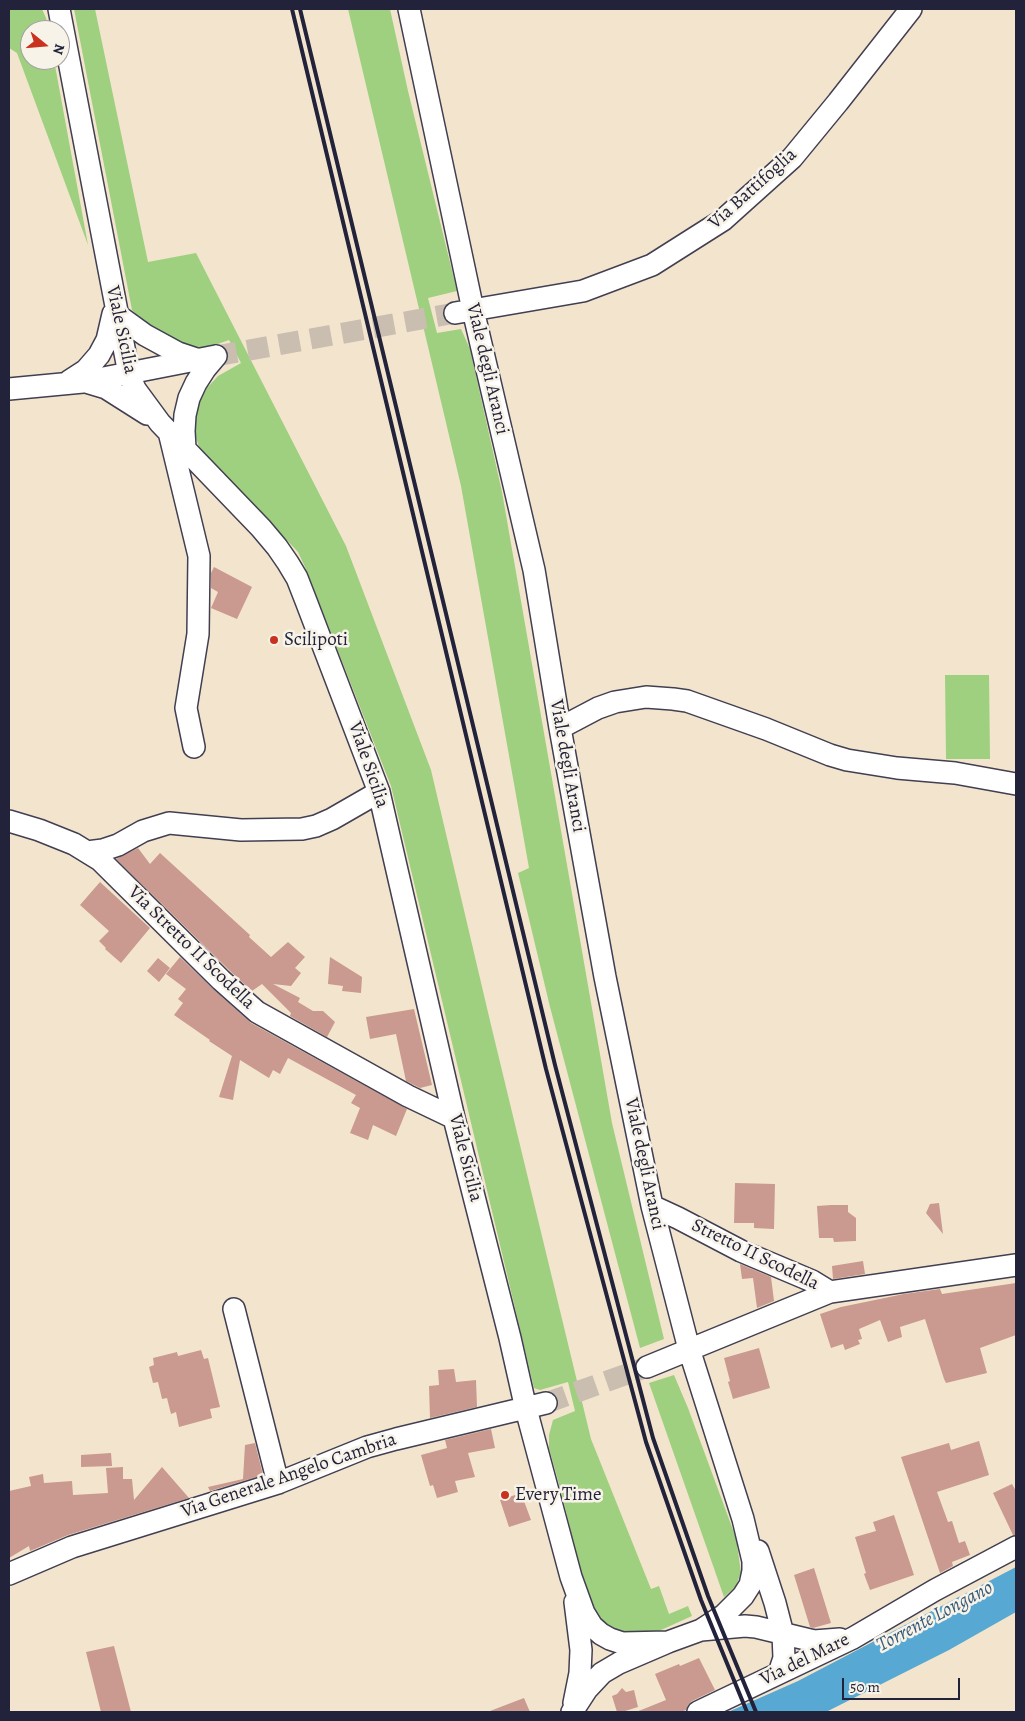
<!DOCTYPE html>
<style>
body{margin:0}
#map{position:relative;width:1025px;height:1721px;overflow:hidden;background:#f3e5cd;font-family:Alegreya,serif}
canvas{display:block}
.frame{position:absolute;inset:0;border:10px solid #22223b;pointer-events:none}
.north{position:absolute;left:20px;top:20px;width:50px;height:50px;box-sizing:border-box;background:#f7f3e8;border:1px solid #a29fa3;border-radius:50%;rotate:107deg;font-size:14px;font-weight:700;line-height:20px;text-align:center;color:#22223b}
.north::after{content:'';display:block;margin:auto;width:18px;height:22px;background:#c8321e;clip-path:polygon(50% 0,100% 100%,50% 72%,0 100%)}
.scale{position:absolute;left:842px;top:1678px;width:118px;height:22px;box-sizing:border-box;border:2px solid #22223b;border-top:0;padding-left:6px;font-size:15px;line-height:18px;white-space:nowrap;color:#22223b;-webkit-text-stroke:4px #f7f3e8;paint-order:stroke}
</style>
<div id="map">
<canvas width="1025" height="1721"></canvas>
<div class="frame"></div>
<div class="north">N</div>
<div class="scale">50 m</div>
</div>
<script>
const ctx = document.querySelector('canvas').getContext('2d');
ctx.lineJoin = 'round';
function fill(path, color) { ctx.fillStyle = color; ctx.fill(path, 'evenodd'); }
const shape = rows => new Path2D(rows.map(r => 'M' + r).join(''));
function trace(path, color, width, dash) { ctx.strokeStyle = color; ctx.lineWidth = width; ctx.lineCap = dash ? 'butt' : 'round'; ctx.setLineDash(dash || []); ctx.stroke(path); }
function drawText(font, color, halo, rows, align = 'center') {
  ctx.font = font + ' Alegreya,serif'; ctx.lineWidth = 5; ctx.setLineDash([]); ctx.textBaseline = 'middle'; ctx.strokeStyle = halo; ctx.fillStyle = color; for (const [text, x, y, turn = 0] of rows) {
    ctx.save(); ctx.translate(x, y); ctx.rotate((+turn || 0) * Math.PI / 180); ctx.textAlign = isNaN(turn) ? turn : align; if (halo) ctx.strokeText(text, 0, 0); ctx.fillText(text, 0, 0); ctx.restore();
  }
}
fill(shape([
 [9,9,42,9,46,18,49,30,30,30,30,60,54,60,88,245,17,53,9,48],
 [74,9,95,9,148,262,196,253,346,546,431,770,491,1025,591,1439,651,1589,659,1586,669,1614,688,1606,692,1616,650,1635,633,1638,604,1627,589,1607,562,1495,549,1448,549,1435,553,1420,575,1411,568,1382,540,1390,534,1388,391,786,305,567,298,552,199,447,194,431,196,409,207,388,218,376,241,363,229,340,201,350,186,347,147,325,132,310],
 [348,9,390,9,408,91,457,291,428,298,437,333,461,329,470,349,502,492,612,1123,664,1339,640,1348,550,1007,518,873,529,868,461,486],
 [945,675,989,675,990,759,946,759],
 [674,1375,688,1408,736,1538,741,1572,736,1586,724,1597,649,1383]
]), '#9ed07f');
fill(shape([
 [1016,1567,1016,1612,949,1650,826,1712,728,1712,798,1681]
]), '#57a8d2');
fill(shape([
 [214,567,252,587,237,619,211,608,218,592,211,588,211,573],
 [138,848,150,864,160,853,239,925,250,935,249,937,271,957,288,942,305,957,295,968,301,973,291,986,273,984,300,998,298,1002,313,1011,323,1011,335,1022,327,1037,290,1016,291,1013,262,984,252,991,230,971,116,859],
 [100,882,150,928,121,963,105,949,106,948,99,941,109,931,80,905],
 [180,957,213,989,251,1023,407,1109,396,1136,373,1125,368,1140,350,1133,360,1108,351,1103,356,1095,288,1058,280,1074,273,1070,269,1078,240,1060,233,1100,219,1097,232,1056,209,1041,210,1040,174,1015,183,1003,178,999,186,989,166,974],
 [330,957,362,977,361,993,342,991,343,986,328,984],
 [158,958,170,968,159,982,147,971],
 [414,1009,432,1085,420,1088,406,1081,396,1034,370,1039,366,1017],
 [735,1183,775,1184,774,1229,754,1228,754,1223,734,1223],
 [939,1203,943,1234,926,1213,930,1204],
 [831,1205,848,1205,848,1212,856,1218,856,1241,834,1242,833,1238,819,1238,817,1206],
 [863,1261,865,1274,833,1279,832,1266],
 [740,1264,771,1277,774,1301,757,1308,753,1278,742,1279],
 [1016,1283,1016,1335,980,1348,987,1373,946,1383,944,1379,925,1319,900,1327,902,1337,888,1342,880,1320,859,1329,862,1339,858,1340,860,1344,845,1350,843,1344,831,1348,820,1314,841,1307,904,1294,940,1289,942,1294],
 [759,1348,770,1388,733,1399,728,1382,730,1381,724,1358],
 [201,1350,204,1359,208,1358,220,1407,210,1409,212,1418,179,1427,176,1412,171,1414,167,1398,162,1399,158,1382,153,1383,149,1367,154,1365,153,1358,177,1352,178,1356],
 [454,1369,456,1382,476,1380,477,1407,430,1418,429,1386,439,1385,438,1370],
 [491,1429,495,1448,468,1453,475,1477,455,1481,458,1492,437,1498,433,1485,430,1486,421,1455,447,1448,445,1440],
 [979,1441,989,1475,937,1492,948,1522,952,1521,959,1543,965,1541,970,1555,952,1562,953,1566,940,1573,901,1457,949,1443,951,1450],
 [255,1443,263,1475,210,1491,208,1487,243,1479,245,1445],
 [111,1453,112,1466,81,1467,81,1455],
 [123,1467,123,1479,132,1479,134,1500,162,1467,189,1498,68,1535,30,1551,29,1546,9,1558,9,1491,31,1486,29,1477,43,1474,44,1483,72,1481,73,1495,108,1493,106,1468],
 [1012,1484,1016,1491,1016,1535,1013,1535,993,1493],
 [521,1493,531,1520,509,1527,500,1500],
 [894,1515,914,1575,870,1590,864,1574,866,1573,855,1537,876,1531,873,1522],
 [814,1568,831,1623,813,1628,810,1627,794,1575],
 [114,1646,131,1712,101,1712,86,1652],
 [699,1658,715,1690,692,1701,688,1705,686,1710,681,1712,636,1712,666,1700,655,1674,679,1664,680,1666],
 [622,1688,626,1692,634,1690,638,1707,622,1712,617,1712,612,1696,617,1694],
 [524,1698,530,1712,490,1712,490,1711]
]), '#ca998f');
trace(shape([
 [216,356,455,313],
 [546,1403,647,1367]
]), '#c9beb0', 21, [21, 11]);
const minor = shape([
 [59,9,129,374,135,389,160,423,261,528,277,547,288,563,297,578,306,601,379,792,454,1118,510,1338,526,1409,571,1577,584,1613,592,1626,601,1634,610,1639,622,1643,668,1642],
 [409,9,473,310,534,570,560,728,605,977,652,1206,689,1349,743,1519,753,1561,753,1571,750,1585,743,1596,724,1615,701,1630],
 [455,313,583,291,652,265,723,220,792,158,838,102,911,9],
 [116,314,145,335,178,353,196,359],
 [69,381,86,370,99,355,107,340,113,314],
 [86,382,106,388,147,414],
 [9,389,83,382,216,356],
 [169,432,199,556,198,634,186,708,194,747],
 [185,448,184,431,185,415,189,398,196,383,205,369,216,356],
 [560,728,598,708,615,702,646,697,673,699,687,701,766,729,830,755,847,760,897,768,955,773,1016,784],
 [9,821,39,830,74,844,100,860,221,980,257,1012,408,1096,454,1118],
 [87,852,103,850,118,845,143,831,169,823,241,830,302,829,316,826,332,819,379,792],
 [652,1206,678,1218,741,1251,812,1281,830,1292],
 [234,1309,278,1483],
 [647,1367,830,1292,1016,1265],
 [758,1551,775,1603,783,1634,784,1658,779,1673],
 [9,1574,72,1547,278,1483,367,1447,396,1439,546,1403],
 [574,1703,580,1673,581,1650,575,1602],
 [572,1712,587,1689,602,1673,619,1663,668,1642,701,1630,745,1626,756,1627,814,1641,840,1639],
 [698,1712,853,1638,935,1590,1016,1547]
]);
trace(minor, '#413f51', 24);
trace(minor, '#fff', 21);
trace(shape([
 [292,9,546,1069,646,1442,701,1600,747,1712],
 [300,9,555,1065,653,1438,708,1596,756,1712]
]), '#22223b', 4);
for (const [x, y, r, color] of [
 [274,640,5,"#c8321e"],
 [505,1495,5,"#c8321e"]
]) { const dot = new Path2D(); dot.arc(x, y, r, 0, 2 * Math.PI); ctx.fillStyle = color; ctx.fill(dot); trace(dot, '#f7f3e8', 2); }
drawText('19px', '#22223b', '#f7f3e8', [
 ["Via Battifoglia",753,189,-42],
 ["Viale Sicilia",121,330,78],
 ["Viale degli Aranci",487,369,77],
 ["Viale Sicilia",368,765,71],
 ["Viale degli Aranci",567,766,80],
 ["Via Stretto II Scodella",191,948,44],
 ["Viale Sicilia",465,1158,76],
 ["Viale degli Aranci",644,1164,78],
 ["Stretto II Scodella",755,1255,26],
 ["Via Generale Angelo Cambria",289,1476,-19],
 ["Via del Mare",805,1660,-26]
]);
drawText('19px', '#22223b', '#f7f3e8', [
 ["Scilipoti",284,640],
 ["Every Time",515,1495]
], 'left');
drawText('italic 20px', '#375877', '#f7f3e8', [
 ["Torrente Longano",935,1617,-28]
]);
</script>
